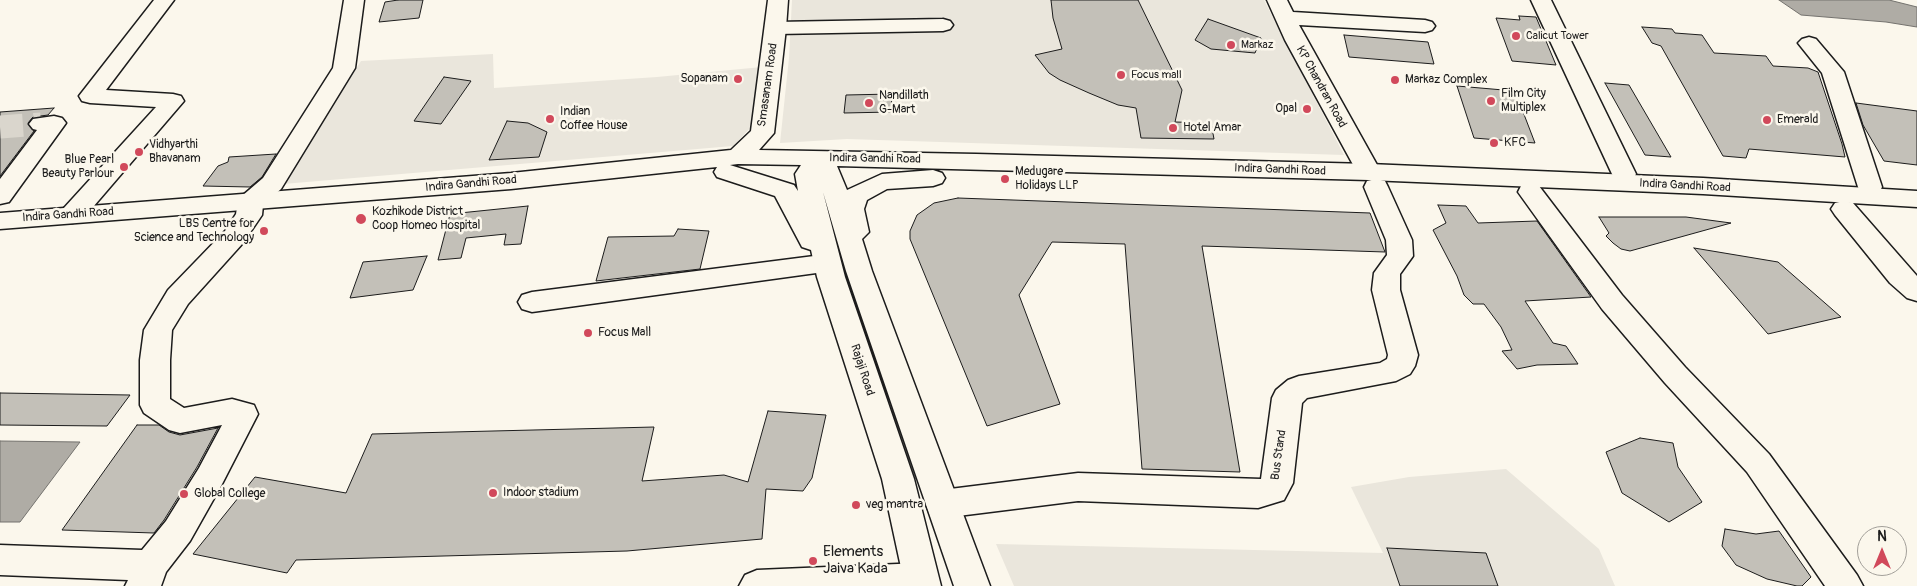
<!DOCTYPE html>
<style>
body{margin:0}
#map{position:relative;width:1917px;height:586px;overflow:hidden;background:#fbf7ec;font-family:Pangolin,sans-serif}
canvas{display:block}
.north{position:absolute;left:1857px;top:526px;width:50px;height:50px;box-sizing:border-box;background:#fbf7ec;border:1px solid #a29f99;border-radius:50%;rotate:0deg;font-size:14px;font-weight:700;line-height:20px;text-align:center;color:#1c1c1c}
.north::after{content:'';display:block;margin:auto;width:18px;height:22px;background:#d1495b;clip-path:polygon(50% 0,100% 100%,50% 72%,0 100%)}
</style>
<div id="map">
<canvas width="1917" height="586"></canvas>
<div class="north">N</div>
</div>
<script>
const ctx = document.querySelector('canvas').getContext('2d');
ctx.lineJoin = 'round';
function fill(path, color) { ctx.fillStyle = color; ctx.fill(path, 'evenodd'); }
const shape = rows => new Path2D(rows.map(r => 'M' + r).join(''));
function trace(path, color, width, dash) { ctx.strokeStyle = color; ctx.lineWidth = width; ctx.lineCap = dash ? 'butt' : 'round'; ctx.setLineDash(dash || []); ctx.stroke(path); }
function drawText(font, color, halo, rows, align = 'center') {
  ctx.font = font + ' Pangolin,sans-serif'; ctx.lineWidth = 5; ctx.setLineDash([]); ctx.textBaseline = 'middle'; ctx.strokeStyle = halo; ctx.fillStyle = color; for (const [text, x, y, turn = 0] of rows) {
    ctx.save(); ctx.translate(x, y); ctx.rotate((+turn || 0) * Math.PI / 180); ctx.textAlign = isNaN(turn) ? turn : align; if (halo) ctx.strokeText(text, 0, 0); ctx.fillText(text, 0, 0); ctx.restore();
  }
}
fill(shape([
 [792,0,1264,0,1344,155,847,139,780,143,789,58],
 [493,54,494,88,657,77,762,67,756,122,733,146,283,184,361,61],
 [1506,469,1599,549,1615,586,1014,586,996,544,1383,553,1351,487,1409,477]
]), '#eae6dc');
const water = shape([
 [1779,0,1889,0,1917,7,1917,27,1886,22,1801,15,1779,0],
 [0,441,80,442,20,522,0,522,0,441]
]);
fill(water, '#afaca5');
trace(water, '#74726e', 1);
const building = shape([
 [398,0,423,0,419,18,379,22,385,2,398,0],
 [1051,0,1138,0,1182,90,1175,122,1211,123,1214,139,1141,138,1136,108,1118,105,1089,93,1060,80,1049,73,1035,55,1062,49,1053,18,1051,0],
 [1519,16,1536,17,1556,65,1512,61,1496,18,1520,20,1519,16],
 [1208,19,1261,38,1255,53,1211,49,1195,40,1208,19],
 [1642,27,1672,29,1675,33,1702,35,1714,53,1766,56,1773,66,1808,68,1818,72,1842,144,1845,157,1749,149,1746,158,1723,156,1661,46,1652,43,1642,27],
 [1344,35,1428,42,1434,64,1349,57,1344,35],
 [444,77,471,81,441,124,414,121,444,77],
 [1605,83,1629,85,1671,157,1645,155,1605,83],
 [1457,86,1515,91,1535,143,1474,138,1457,86],
 [892,94,891,112,844,113,846,95,892,94],
 [1856,103,1917,111,1917,165,1884,161,1863,125,1856,103],
 [54,108,48,115,33,117,28,123,34,131,0,176,0,112,54,108],
 [507,121,528,123,547,132,539,157,489,160,507,121],
 [276,154,262,177,250,187,203,186,218,166,228,162,229,157,276,154],
 [958,198,1370,213,1385,252,1202,246,1240,472,1142,469,1125,244,1052,242,1019,295,1060,404,987,426,910,239,910,231,917,215,934,203,958,198],
 [1438,205,1466,206,1478,223,1537,221,1591,297,1525,301,1553,343,1566,346,1578,364,1537,365,1517,369,1502,351,1512,350,1501,327,1484,304,1473,304,1464,295,1457,276,1433,230,1446,223,1438,205],
 [528,206,521,244,504,245,506,234,466,238,461,258,438,260,450,214,528,206],
 [1599,217,1686,217,1731,223,1630,251,1621,249,1613,243,1606,236,1609,233,1599,217],
 [678,229,709,231,700,269,596,281,608,237,674,236,678,229],
 [1694,248,1778,262,1841,317,1768,334,1694,248],
 [427,256,413,290,350,298,363,262,427,256],
 [0,393,130,395,107,426,0,425,0,393],
 [768,411,826,415,812,478,803,491,766,489,762,539,627,551,296,560,287,573,193,554,255,477,346,493,372,434,654,427,642,481,724,475,748,482,768,411],
 [137,425,159,425,169,432,180,435,218,428,197,467,164,520,154,533,62,530,137,425],
 [1640,438,1673,443,1678,467,1702,502,1669,522,1622,493,1606,452,1640,438],
 [1725,529,1756,534,1779,531,1811,577,1802,586,1797,586,1767,579,1736,565,1722,546,1725,529],
 [1387,548,1486,553,1498,586,1400,586,1387,548]
]);
fill(building, '#c3c0b8');
trace(building, '#1c1c1c', 1);
trace(shape([
 [0,127,41,124]
]), '#dad6cd', 23, [23, 11]);
const minor = shape([
 [154,0,174,0,106,90,173,94,181,96,184,101,81,221,72,223,63,221,59,215,63,209,156,107,90,103,82,101,79,96,154,0],
 [344,0,364,0,355,68,281,189,263,205,262,215,243,243,188,304,172,330,170,360,170,399,184,408,232,399,254,405,258,414,221,486,190,541,166,572,161,586,125,586,128,580,0,575,0,545,142,550,166,521,199,468,222,425,180,433,169,430,144,413,140,405,140,360,144,330,168,290,225,231,236,214,238,202,242,196,263,178,333,68,344,0],
 [1267,0,1287,0,1293,12,1425,20,1432,22,1435,26,1432,30,1425,32,1299,25,1381,172,1378,177,1369,180,1360,177,1357,172,1285,40,1267,0],
 [1531,0,1551,0,1636,174,1633,179,1624,182,1615,179,1612,174,1531,0],
 [943,19,950,21,953,25,950,29,943,31,776,34,769,32,766,28,769,24,776,22,943,19],
 [1809,37,1816,39,1844,72,1882,187,1879,193,1870,195,1861,193,1858,187,1822,73,1798,43,1802,39,1809,37],
 [54,116,62,118,66,123,9,202,0,204,0,179,37,130,33,129,29,124,33,119,54,116],
 [1376,179,1385,181,1388,187,1412,240,1413,256,1400,274,1400,290,1418,355,1415,366,1410,374,1396,381,1307,398,1302,403,1293,483,1284,500,1258,508,1078,501,942,518,930,514,926,504,930,494,942,490,1078,473,1261,479,1272,398,1276,390,1288,380,1299,376,1380,363,1387,359,1388,355,1372,290,1374,273,1387,255,1386,240,1364,187,1367,181,1376,179],
 [1530,184,1539,186,1622,295,1685,367,1769,454,1857,575,1863,586,1825,586,1747,472,1665,383,1602,309,1518,192,1521,186,1530,184],
 [1844,201,1853,203,1917,276,1917,301,1907,298,1890,283,1835,215,1831,209,1835,203,1844,201],
 [822,255,831,257,835,264,831,271,532,312,522,309,518,302,522,295,532,292,822,255],
 [921,563,933,568,938,579,935,586,739,586,745,575,757,570,921,563]
]);
const major = shape([
 [768,0,788,0,786,28,774,133,759,150,976,154,1369,164,1703,178,1917,191,1917,207,1703,194,1369,180,837,166,847,190,882,174,933,170,942,173,945,178,942,183,933,186,887,189,867,200,864,209,869,232,862,239,872,271,990,586,954,586,846,271,823,192,845,277,914,479,941,586,905,586,882,479,817,277,811,250,802,247,775,196,717,177,714,172,717,167,511,189,0,229,0,213,511,173,731,150,751,131,768,0],
 [738,164,801,165,795,174,798,191,794,185,730,165,738,164]
]);
trace(minor, '#1c1c1c', 3);
trace(major, '#1c1c1c', 3);
fill(minor, '#fbf7ec');
fill(major, '#fbf7ec');
for (const [x, y, r, color] of [
 [1516,36,5,"#d1495b"],
 [1231,45,5,"#d1495b"],
 [1121,75,5,"#d1495b"],
 [738,79,5,"#d1495b"],
 [1395,80,5,"#d1495b"],
 [1491,101,5,"#d1495b"],
 [869,103,5,"#d1495b"],
 [1307,109,5,"#d1495b"],
 [550,119,5,"#d1495b"],
 [1767,120,5,"#d1495b"],
 [1173,128,5,"#d1495b"],
 [1494,143,5,"#d1495b"],
 [139,152,5,"#d1495b"],
 [124,167,5,"#d1495b"],
 [1005,179,5,"#d1495b"],
 [361,219,6,"#d1495b"],
 [264,231,5,"#d1495b"],
 [588,333,5,"#d1495b"],
 [493,493,5,"#d1495b"],
 [184,494,5,"#d1495b"],
 [856,505,5,"#d1495b"],
 [813,561,5,"#d1495b"]
]) { const dot = new Path2D(); dot.arc(x, y, r, 0, 2 * Math.PI); ctx.fillStyle = color; ctx.fill(dot); trace(dot, '#fbf7ec', 2); }
drawText('11px', '#1c1c1c', '#fbf7ec', [
 ["Calicut Tower",1526,36],
 ["Markaz",1241,45],
 ["Focus mall",1131,75]
], 'left');
drawText('12px', '#1c1c1c', '#fbf7ec', [
 ["Sopanam",728,79,"right"],
 ["Markaz Complex",1405,80],
 ["Film City",1501,94],
 ["Multiplex",1501,108],
 ["Nandillath",879,96],
 ["G-Mart",879,110],
 ["Opal",1297,109,"right"],
 ["Indian",560,112],
 ["Coffee House",560,126],
 ["Emerald",1777,120],
 ["Hotel Amar",1183,128],
 ["KFC",1504,143],
 ["Vidhyarthi",149,145],
 ["Bhavanam",149,159],
 ["Blue Pearl",114,160,"right"],
 ["Beauty Parlour",114,174,"right"],
 ["Medugare",1015,172],
 ["Holidays LLP",1015,186],
 ["Kozhikode District",372,212],
 ["Coop Homeo Hospital",372,226],
 ["LBS Centre for",254,224,"right"],
 ["Science and Technology",254,238,"right"],
 ["Focus Mall",598,333],
 ["Indoor stadium",503,493],
 ["Global College",194,494],
 ["veg mantra",866,505]
], 'left');
drawText('12px', '#1c1c1c', '#fbf7ec', [
 ["Smasanam Road",768,85,-82],
 ["KP Chandran Road",1321,87,61],
 ["Indira Gandhi Road",875,159,1],
 ["Indira Gandhi Road",1280,170,2],
 ["Indira Gandhi Road",471,184,-5],
 ["Indira Gandhi Road",1685,186,3],
 ["Indira Gandhi Road",68,215,-4],
 ["Rajaji Road",862,370,72],
 ["Bus Stand",1279,455,-82]
]);
drawText('15px', '#1c1c1c', '#fbf7ec', [
 ["Elements",823,552],
 ["Jaiva Kada",823,569]
], 'left');
</script>
